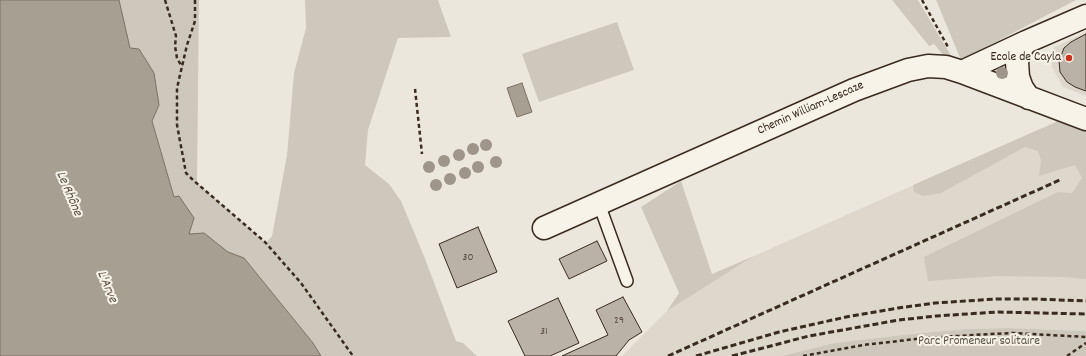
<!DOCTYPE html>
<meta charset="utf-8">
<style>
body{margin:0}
canvas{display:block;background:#ece7dc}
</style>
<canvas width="1086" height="356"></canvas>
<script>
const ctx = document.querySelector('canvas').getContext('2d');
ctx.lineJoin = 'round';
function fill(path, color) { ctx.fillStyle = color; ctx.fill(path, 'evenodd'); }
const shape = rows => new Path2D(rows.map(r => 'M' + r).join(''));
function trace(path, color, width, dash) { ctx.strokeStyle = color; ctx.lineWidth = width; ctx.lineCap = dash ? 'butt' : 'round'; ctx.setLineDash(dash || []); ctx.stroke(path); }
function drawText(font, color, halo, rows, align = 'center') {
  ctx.font = font + ' Dekko,sans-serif'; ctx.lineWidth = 4; ctx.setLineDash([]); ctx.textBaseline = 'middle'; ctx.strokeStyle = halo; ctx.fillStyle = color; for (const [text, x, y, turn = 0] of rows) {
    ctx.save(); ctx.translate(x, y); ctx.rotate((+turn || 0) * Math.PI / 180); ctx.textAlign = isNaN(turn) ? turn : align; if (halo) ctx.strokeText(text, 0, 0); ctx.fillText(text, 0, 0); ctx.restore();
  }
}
fill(shape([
 [1086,32,1086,96,1063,87,1052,67,1053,48],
 [1042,128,1086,134,1086,331,1009,328,966,329,911,334,835,343,781,356,622,356,667,311,754,256]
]), '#ddd7cc');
fill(shape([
 [119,0,199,0,197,183,266,243,272,236,287,155,294,73,306,28,305,0,438,0,451,37,398,38,368,130,365,165,389,184,401,201,424,256,456,341,463,343,477,356,321,356,313,343,244,258,228,252,204,233,188,234,174,197,152,121,159,105,144,57,139,49,130,48],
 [892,0,918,0,953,59,949,62,934,44,929,46],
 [936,0,1076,0,961,60],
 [617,22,634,70,539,102,522,54],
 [1060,119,1086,129,1086,279,1064,277,997,276,928,281,924,257,1058,192,1072,193,1082,178,1075,165,1039,176,1041,161,1038,151,1025,147,941,193,923,196,914,192,913,185,1054,123],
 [681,181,712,274,754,256,667,311,679,293,641,207],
 [1009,328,1086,331,1086,356,781,356,835,343,911,334,966,329]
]), '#cec8bc');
const water = shape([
 [0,0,119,0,130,48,139,49,154,73,159,105,152,121,174,197,179,196,194,218,189,234,204,233,228,252,244,258,313,343,321,356,0,356,0,0],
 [522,83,532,112,517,117,507,88,522,83]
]);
fill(water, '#a89f93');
trace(water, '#7c7064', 1);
const building = shape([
 [1086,34,1086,91,1075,87,1067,82,1060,72,1059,61,1064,48,1071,42,1086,34],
 [478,227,497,272,457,288,439,244,478,227],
 [597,241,607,261,569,279,559,259,597,241],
 [623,297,642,332,629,340,616,356,562,356,608,335,596,310,623,297],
 [558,298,579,343,550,356,525,356,508,321,558,298]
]);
fill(building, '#bab2a7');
trace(building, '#3b2a1e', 1);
const lane = shape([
 [599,204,627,281]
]);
const street = shape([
 [962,72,1026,42],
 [1029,98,1022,88,1018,77,1017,62,1020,50,1026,42,1086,16],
 [544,228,854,90,908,70,928,66,946,67,962,72,1086,119]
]);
trace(lane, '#3b2a1e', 14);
trace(street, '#3b2a1e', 25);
trace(shape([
 [165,0,176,36,175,46,177,58,182,67],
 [195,0,195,21,187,45,177,88,177,125,186,173,193,180,265,242,301,283,353,356],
 [922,0,948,47],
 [415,89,422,154],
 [803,356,863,345,925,338,990,334,1014,333,1086,337],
 [1067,356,1086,343]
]), '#3b2a1e', 2.5, [4, 3]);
trace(lane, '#f7f3e8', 11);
trace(street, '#f7f3e8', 22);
trace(shape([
 [668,356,1062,179],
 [696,356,779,332,846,317,898,308,935,303,996,299,1037,299,1086,301],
 [732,356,809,336,899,320,936,316,997,312,1086,314]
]), '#3b2a1e', 3, [6, 3]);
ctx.fillStyle = '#9f958a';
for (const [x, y] of [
 [1002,73],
 [486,145],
 [473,149],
 [459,155],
 [444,161],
 [496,162],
 [429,167],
 [478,167],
 [465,173],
 [450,179],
 [436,185]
]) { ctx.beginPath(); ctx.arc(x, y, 6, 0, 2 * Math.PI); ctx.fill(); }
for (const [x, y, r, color] of [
 [1069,58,4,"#c8321e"]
]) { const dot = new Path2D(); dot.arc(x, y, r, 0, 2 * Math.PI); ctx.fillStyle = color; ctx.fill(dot); trace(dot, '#f7f3e8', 1.5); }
drawText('11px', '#5b4c40', null, [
 ["30",468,258],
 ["29",619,321],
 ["31",544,332]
]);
drawText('13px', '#3b2a1e', '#f7f3e8', [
 ["Ecole de Cayla",1061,58]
], 'right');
drawText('13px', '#3b2a1e', '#f7f3e8', [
 ["Chemin William-Lescaze",811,109,-24]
]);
drawText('13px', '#605246', '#f7f3e8', [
 ["Parc Promeneur solitaire",979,342]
]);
drawText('italic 14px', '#615347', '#f7f3e8', [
 ["Le Rhône",68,194,67],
 ["L'Arve",106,287,67]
]);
</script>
